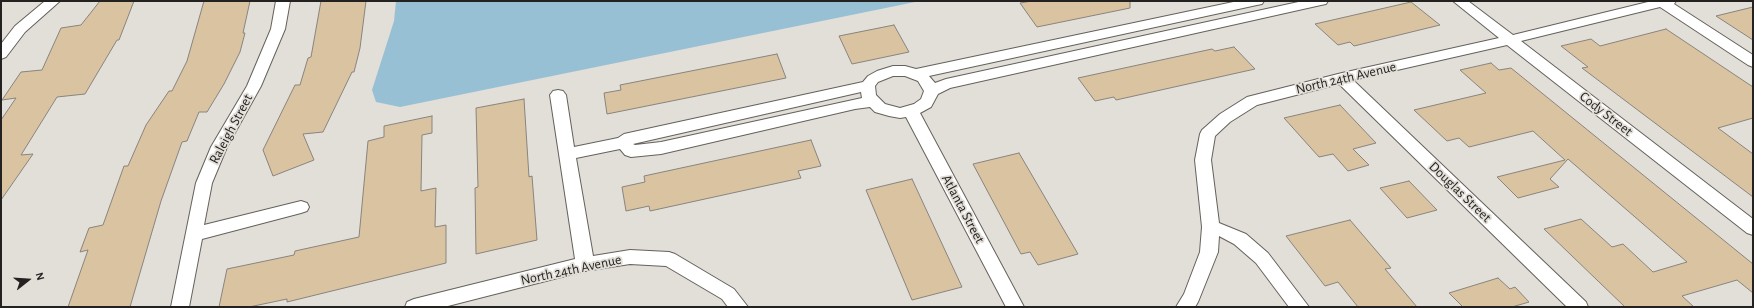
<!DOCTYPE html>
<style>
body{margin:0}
#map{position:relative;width:1754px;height:308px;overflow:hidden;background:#e2ded8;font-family:"Alegreya Sans",sans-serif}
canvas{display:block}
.frame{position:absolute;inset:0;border:2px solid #242220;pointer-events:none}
.north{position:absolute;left:8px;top:260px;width:40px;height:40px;-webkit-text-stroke:3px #e2ded8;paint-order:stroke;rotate:73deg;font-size:11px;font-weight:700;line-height:16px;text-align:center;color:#242220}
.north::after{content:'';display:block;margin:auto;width:14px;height:18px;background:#242220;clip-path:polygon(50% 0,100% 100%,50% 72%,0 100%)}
</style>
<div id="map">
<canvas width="1754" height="308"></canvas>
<div class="frame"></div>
<div class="north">N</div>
</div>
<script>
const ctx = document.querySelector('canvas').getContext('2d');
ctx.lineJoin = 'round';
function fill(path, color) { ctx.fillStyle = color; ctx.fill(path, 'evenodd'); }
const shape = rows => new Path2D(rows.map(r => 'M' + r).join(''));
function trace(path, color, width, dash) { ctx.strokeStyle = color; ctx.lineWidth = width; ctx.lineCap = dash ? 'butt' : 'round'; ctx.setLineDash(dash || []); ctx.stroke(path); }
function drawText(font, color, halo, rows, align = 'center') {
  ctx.font = font + ' "Alegreya Sans",sans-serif'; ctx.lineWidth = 3.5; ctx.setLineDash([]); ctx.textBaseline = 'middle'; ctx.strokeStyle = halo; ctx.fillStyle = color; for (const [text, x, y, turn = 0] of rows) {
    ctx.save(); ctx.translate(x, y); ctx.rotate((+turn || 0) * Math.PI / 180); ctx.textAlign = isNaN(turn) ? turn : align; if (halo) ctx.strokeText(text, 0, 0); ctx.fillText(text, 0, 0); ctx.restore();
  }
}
fill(shape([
 [396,1,920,1,400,107,376,102,372,90,394,21]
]), '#98c0d5');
const building = shape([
 [100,1,134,1,119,40,117,40,85,94,57,97,21,155,33,154,1,200,1,120,16,98,2,100,21,72,42,70,61,28,81,25,100,1],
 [204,1,250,1,243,33,245,33,240,52,224,84,207,112,199,112,187,141,182,142,161,201,130,307,68,307,88,250,80,252,89,228,103,225,124,166,128,166,146,125,169,91,172,91,187,61,204,1],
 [321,1,366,1,360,48,354,72,352,72,323,132,303,134,314,160,273,176,263,150,295,85,300,85,308,58,311,57,321,1],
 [1032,1,1130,1,1130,8,1037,27,1020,3,1032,1],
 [1411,2,1440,25,1354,46,1350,42,1338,45,1315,24,1411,2],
 [1753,7,1753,40,1716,16,1753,7],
 [894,25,909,52,852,64,839,36,894,25],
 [1666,29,1753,87,1753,118,1718,128,1753,154,1753,197,1582,68,1588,67,1561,46,1591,39,1600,46,1666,29],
 [1234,47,1255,69,1116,100,1114,97,1095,101,1078,78,1212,49,1215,51,1234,47],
 [777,54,786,78,607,114,604,93,621,90,620,85,777,54],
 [1491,63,1499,70,1511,68,1753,264,1753,293,1737,280,1682,296,1694,307,1625,307,1544,229,1581,219,1612,247,1623,244,1653,272,1687,262,1568,159,1550,179,1559,187,1518,198,1497,177,1565,160,1533,131,1469,147,1459,138,1447,141,1414,110,1486,93,1460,70,1491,63],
 [524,99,529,177,532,176,537,240,476,254,475,188,478,187,476,108,524,99],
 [1340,105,1376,143,1353,149,1369,165,1348,171,1333,154,1319,157,1284,118,1340,105],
 [432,116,432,133,422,135,421,191,436,188,435,227,446,225,446,263,287,302,287,299,249,307,219,307,227,269,294,255,295,251,359,237,368,141,384,137,384,126,432,116],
 [811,140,821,166,798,171,801,178,650,211,649,206,626,211,622,187,645,182,644,176,811,140],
 [1019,153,1078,254,1038,265,1030,252,1021,254,973,164,1019,153],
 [912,179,962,287,912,300,866,190,912,179],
 [1409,181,1437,210,1407,218,1380,188,1409,181],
 [1350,220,1391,268,1385,269,1417,307,1358,307,1338,282,1325,286,1286,236,1350,220],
 [1498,278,1510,289,1515,287,1529,302,1512,307,1463,307,1449,293,1498,278]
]);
fill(building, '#dac3a1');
trace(building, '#88847e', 1);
const street = shape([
 [45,1,60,1,25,32,6,57,1,59,1,44,15,26,45,1],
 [276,1,290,1,285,29,261,86,227,147,212,183,204,225,301,201,307,203,309,207,307,211,301,213,202,239,189,307,171,307,196,183,211,147,247,86,271,29,276,1],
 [1238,1,1264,1,1262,4,1257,5,929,76,935,83,946,79,1303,1,1328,1,1326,4,1321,5,950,88,938,94,931,107,920,113,1024,307,1006,307,906,117,900,118,889,116,875,112,870,107,855,109,661,154,631,157,625,155,620,149,576,158,593,256,630,250,669,252,675,254,734,289,748,307,728,307,722,299,666,266,630,264,585,271,444,307,405,307,407,302,414,299,575,259,550,95,553,91,558,90,563,91,566,95,574,147,618,138,624,134,656,127,863,82,868,76,877,71,893,66,905,66,916,69,1238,1],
 [893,76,905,76,918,81,924,91,921,99,914,104,900,108,885,104,876,95,875,86,878,82,893,76],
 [861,92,862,98,661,142,635,145,633,144,861,92],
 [1453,1,1468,1,1513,35,1652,1,1676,1,1674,4,1753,55,1753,67,1748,65,1660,7,1521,41,1753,219,1753,235,1747,233,1507,45,1353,80,1586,302,1588,307,1567,307,1339,84,1257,105,1230,122,1215,136,1211,160,1219,223,1246,234,1268,253,1309,307,1289,307,1256,263,1234,244,1219,236,1218,252,1198,302,1195,307,1176,307,1184,294,1200,252,1202,227,1195,160,1200,134,1202,130,1220,114,1247,97,1342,73,1499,38,1453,1]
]);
trace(street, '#65615c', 2);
fill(street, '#fff');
drawText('14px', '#242220', '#e2ded8', [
 ["North 24th Avenue",1346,78,-13],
 ["Cody Street",1606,114,38],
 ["Raleigh Street",231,129,-62],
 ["Douglas Street",1460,192,44],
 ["Atlanta Street",963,209,62],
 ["North 24th Avenue",571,270,-12]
]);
</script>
